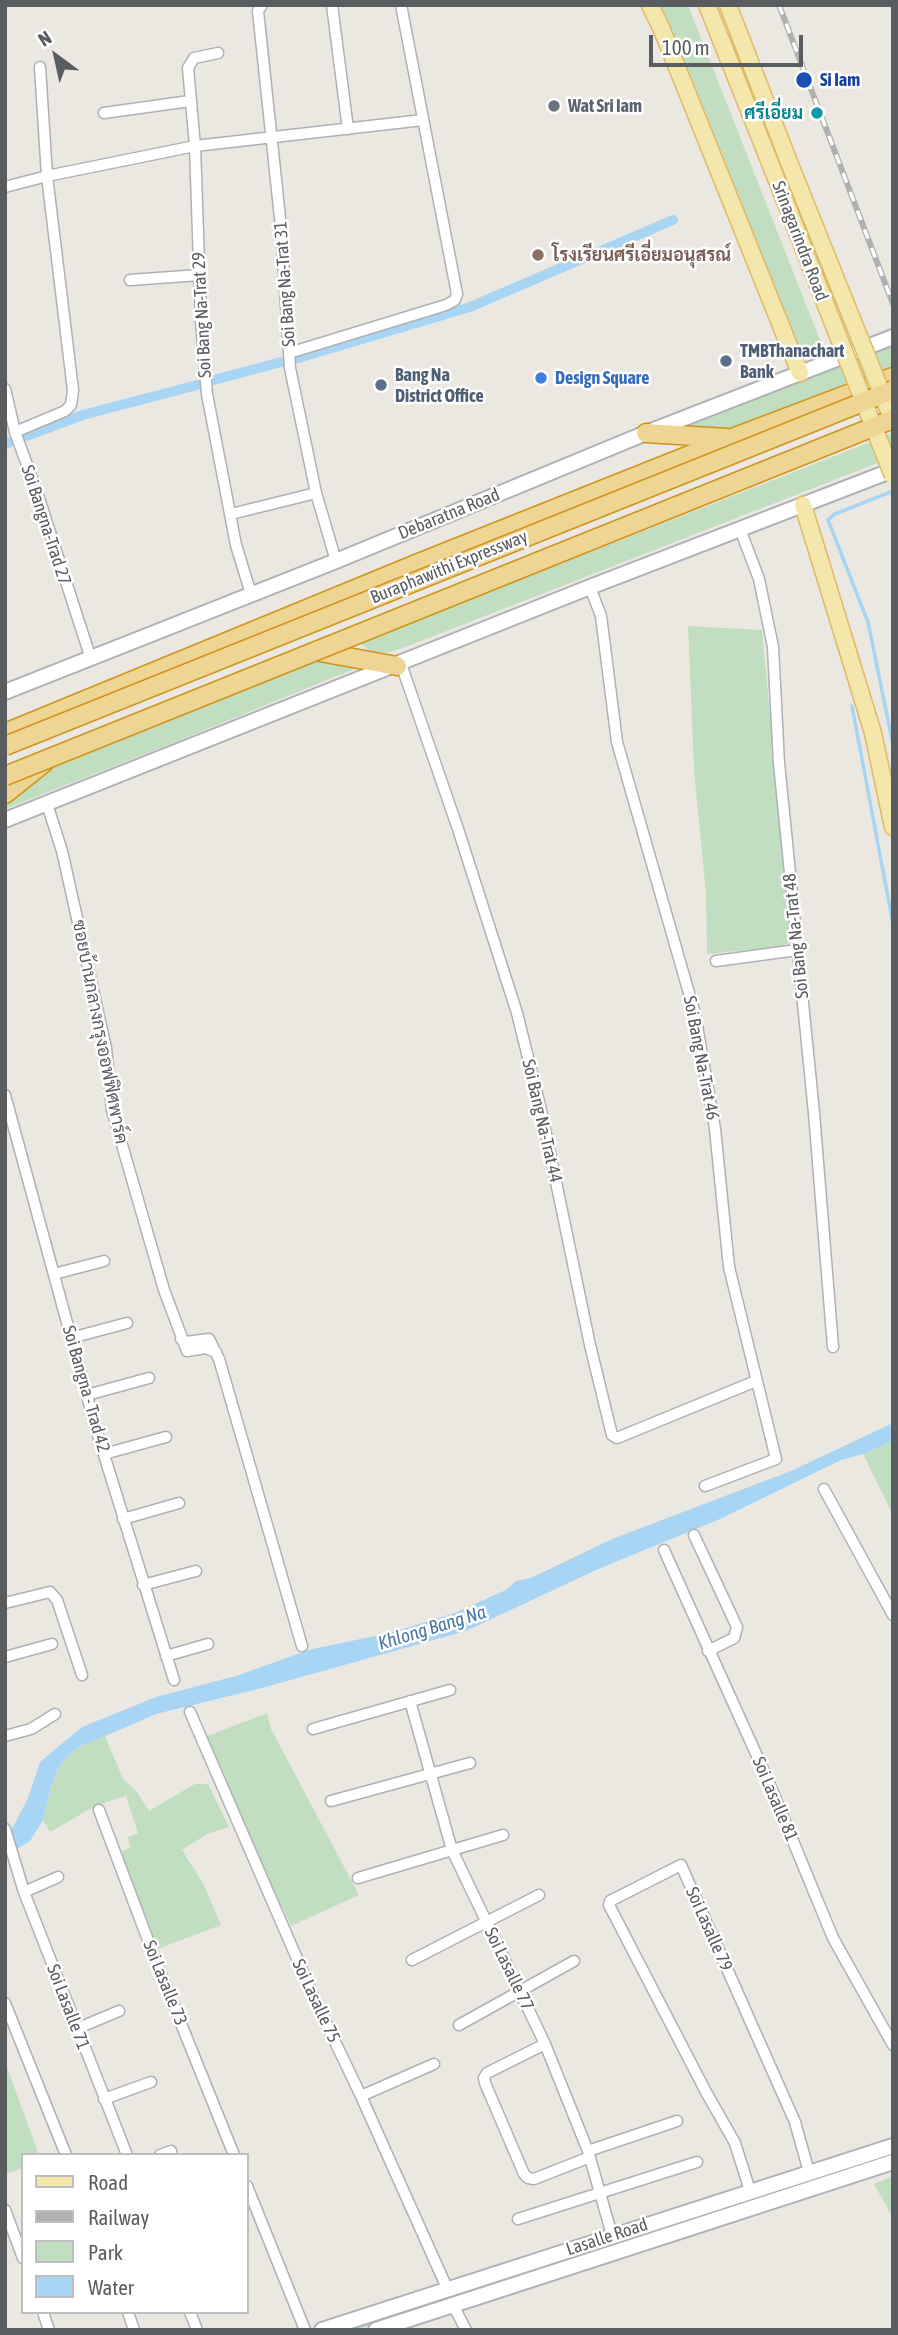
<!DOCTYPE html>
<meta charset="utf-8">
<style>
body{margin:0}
#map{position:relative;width:898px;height:2335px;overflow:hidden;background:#eae8e1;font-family:"Asap Condensed",sans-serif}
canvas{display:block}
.frame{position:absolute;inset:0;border:7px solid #595d60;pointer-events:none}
.legend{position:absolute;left:21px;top:2153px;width:228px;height:161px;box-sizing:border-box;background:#fff;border:2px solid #bdbebf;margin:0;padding:9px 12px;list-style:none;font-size:21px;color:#595d60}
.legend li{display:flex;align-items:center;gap:14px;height:35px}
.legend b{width:35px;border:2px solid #bdbebf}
.north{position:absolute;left:21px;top:21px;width:70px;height:70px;-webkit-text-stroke:5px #fff;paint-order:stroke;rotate:327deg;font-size:19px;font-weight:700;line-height:28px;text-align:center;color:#595d60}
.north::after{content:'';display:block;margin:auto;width:24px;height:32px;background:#595d60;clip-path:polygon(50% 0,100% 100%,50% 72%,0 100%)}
.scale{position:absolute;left:649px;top:35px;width:154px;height:32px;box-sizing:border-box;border:4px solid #595d60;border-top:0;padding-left:9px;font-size:21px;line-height:24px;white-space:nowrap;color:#595d60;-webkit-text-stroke:5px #fff;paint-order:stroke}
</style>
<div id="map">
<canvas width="898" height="2335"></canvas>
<div class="frame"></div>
<ul class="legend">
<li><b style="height:9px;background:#f4e7ac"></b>Road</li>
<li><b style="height:9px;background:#afb0b0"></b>Railway</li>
<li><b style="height:19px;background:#c1dfc0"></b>Park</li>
<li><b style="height:19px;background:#a8d5f4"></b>Water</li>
</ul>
<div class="north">N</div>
<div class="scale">100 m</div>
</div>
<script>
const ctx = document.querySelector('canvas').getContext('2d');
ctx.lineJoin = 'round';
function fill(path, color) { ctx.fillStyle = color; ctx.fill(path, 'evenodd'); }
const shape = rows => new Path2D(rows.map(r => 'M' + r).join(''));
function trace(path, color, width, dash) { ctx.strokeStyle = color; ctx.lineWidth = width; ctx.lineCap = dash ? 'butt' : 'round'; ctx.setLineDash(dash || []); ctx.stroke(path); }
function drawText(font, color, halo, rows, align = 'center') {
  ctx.font = font + ' "Asap Condensed",Sarabun,sans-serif'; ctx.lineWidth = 5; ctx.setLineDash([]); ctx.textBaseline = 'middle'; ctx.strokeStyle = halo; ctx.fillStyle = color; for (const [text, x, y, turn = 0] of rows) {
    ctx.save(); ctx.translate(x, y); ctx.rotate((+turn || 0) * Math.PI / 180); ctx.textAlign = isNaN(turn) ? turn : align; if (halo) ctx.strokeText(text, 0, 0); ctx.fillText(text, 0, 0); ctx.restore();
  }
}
fill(shape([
 [658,5,688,5,822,345,815,353,804,354,794,347,681,54],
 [893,344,893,373,742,429,690,430,689,426],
 [893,433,893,457,403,648,386,653,371,651,359,643],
 [688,626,762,630,791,934,789,943,778,947,707,954,706,893,694,771],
 [325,656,356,665,354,669,168,745,5,809,5,801,38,772],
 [893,1441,893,1515,863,1454],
 [267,1713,271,1729,359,1895,291,1926,244,1826,205,1737],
 [105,1736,123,1779,137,1792,149,1811,195,1784,208,1784,229,1827,207,1834,182,1850,203,1883,221,1925,155,1950,131,1886,122,1851,130,1848,128,1837,138,1833,126,1796,97,1805,50,1832,43,1820,51,1786,61,1763,75,1749],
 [5,2062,39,2155,23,2155,23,2168,5,2174],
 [893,2176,893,2218,874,2184],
 [524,2274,525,2276,356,2330,342,2330,494,2280]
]), '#c1dfc0');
fill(shape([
 [893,1423,893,1441,863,1454,841,1460,720,1519,596,1570,466,1631,262,1688,156,1714,75,1749,61,1763,51,1786,43,1820,30,1841,5,1856,5,1836,13,1827,28,1798,40,1762,82,1727,156,1697,236,1676,312,1649,390,1633,455,1613,506,1590,516,1581,531,1578,612,1539,791,1471]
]), '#a8d5f4');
trace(shape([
 [893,491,835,514,828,520,868,622,893,745],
 [852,706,893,924]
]), '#a8d5f4', 3.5);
trace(shape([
 [298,358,470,307,673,220],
 [214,380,281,362],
 [26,436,83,415,197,385],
 [5,444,10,442]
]), '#a8d5f4', 10);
const street = shape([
 [262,5,258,11,281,227,290,368,316,493,336,561],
 [332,5,348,129],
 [218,53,194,58,188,68,195,146,201,321,207,394,236,545,251,594],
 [104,113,190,101],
 [5,187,47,176,195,146,423,120],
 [130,280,199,275],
 [289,353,446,305,455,300,457,294,401,5],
 [5,389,15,432,37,492,91,659],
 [15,432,65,411,71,405,73,390,47,176,40,67],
 [231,514,316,493],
 [740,529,759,579,773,647,779,763,814,1113,833,1347],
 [590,587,601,616,617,742,695,1014,715,1129,729,1267,776,1459,705,1486],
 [401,664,458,829,517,1013,541,1110,590,1345,612,1435,617,1438,756,1381],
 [47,804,62,851,106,1048,112,1110,164,1290,187,1351,206,1348,216,1352],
 [716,961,797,950],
 [5,1095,96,1429,174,1680],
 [54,1274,104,1261],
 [71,1338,127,1323],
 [181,1339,186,1342,209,1339,219,1359,302,1646],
 [87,1395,149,1378],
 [104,1454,166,1437],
 [824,1489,893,1615],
 [123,1519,179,1503],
 [694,1535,737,1627,734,1638,708,1651],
 [664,1550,767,1778,833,1938,893,2045],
 [143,1585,196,1571],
 [5,1603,50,1592,57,1600,82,1675],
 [166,1656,208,1644],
 [5,1657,52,1644],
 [410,1701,452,1850,545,2044,588,2151,612,2235],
 [190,1712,315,2000,361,2096,447,2288],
 [313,1729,450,1690],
 [5,1736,31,1729,55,1714],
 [331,1801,470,1763],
 [99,1810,157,1964,234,2155],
 [5,1829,24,1892,127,2155],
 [358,1878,503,1835],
 [24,1892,58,1877],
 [412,1960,539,1895],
 [5,2003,66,2155],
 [459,2025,574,1961],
 [76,2029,119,2011],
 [545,2044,487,2073,484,2078,485,2083,524,2174,528,2178,534,2179,590,2157],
 [361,2096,434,2064],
 [104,2099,151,2082],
 [588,2151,677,2121],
 [160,2155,171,2151],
 [247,2186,305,2330],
 [750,2191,735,2143,706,2092,609,1905,610,1901,681,1865,795,2122,809,2172],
 [5,2210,23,2258],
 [518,2219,697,2162],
 [453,2305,466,2330],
 [43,2312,49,2330],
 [128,2312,134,2330],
 [190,2312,197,2330]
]);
const secondary = shape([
 [5,692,336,561,646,433,893,337],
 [5,820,590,587,893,470],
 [322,2330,893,2146],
 [376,2330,893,2162]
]);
const primary = shape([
 [650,5,662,30,800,373],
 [707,5,770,163],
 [728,5,787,157],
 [803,505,873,733,893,827]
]);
const highway = shape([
 [646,433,727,438],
 [320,652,397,666],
 [5,733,421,562,732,438,893,377],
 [5,794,45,762]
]);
trace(street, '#aeb1b5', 13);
trace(secondary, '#aeb1b5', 18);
trace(primary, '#dfb966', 19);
trace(highway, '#d0931b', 21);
trace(street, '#fff', 10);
trace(secondary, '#fff', 14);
trace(primary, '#f4e7ac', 16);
trace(highway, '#efd593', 18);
const rail = shape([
 [779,5,893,304]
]);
trace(rail, '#afb0b0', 6);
trace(rail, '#fff', 3.5, [10]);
const primaryBridge = shape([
 [787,157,893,421],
 [770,163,893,476]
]);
const highwayBridge = shape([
 [5,746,893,390],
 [5,776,893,419]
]);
trace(primaryBridge, '#dfb966', 19, []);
trace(highwayBridge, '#d0931b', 21, []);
trace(primaryBridge, '#f4e7ac', 16);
trace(highwayBridge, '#efd593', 18);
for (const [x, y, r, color] of [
 [804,80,9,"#1a4fb4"],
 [554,106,7,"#6b7280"],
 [817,113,7,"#0f9aa8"],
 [538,255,7,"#8d6e63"],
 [726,361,7,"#5c6f8a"],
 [541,378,7,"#3f7fe0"],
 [381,385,7,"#5c6f8a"]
]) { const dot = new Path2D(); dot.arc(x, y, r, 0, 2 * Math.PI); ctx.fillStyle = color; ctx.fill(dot); trace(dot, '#fff', 2.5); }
drawText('bold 18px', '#164399', '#fff', [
 ["Si Iam",820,80]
], 'left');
drawText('bold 18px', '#5b616d', '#fff', [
 ["Wat Sri Iam",568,106]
], 'left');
drawText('bold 18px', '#0d838f', '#fff', [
 ["ศรีเอี่ยม",803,113]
], 'right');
drawText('18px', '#595d60', '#fff', [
 ["Srinagarindra Road",800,241,69],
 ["Soi Bang Na-Trat 31",285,284,-94],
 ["Soi Bang Na-Trat 29",202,315,-93],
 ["Debaratna Road",449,514,-22],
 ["Soi Bangna-Trad 27",46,525,72],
 ["Buraphawithi Expressway",449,567,-22],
 ["Soi Bang Na-Trat 48",796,936,-96],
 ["ซอยบ้านกลางกรุงออฟฟิศพาร์ค",100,1032,79],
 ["Soi Bang Na-Trat 46",701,1058,79],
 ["Soi Bang Na-Trat 44",542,1121,77],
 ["Soi Bangna - Trad 42",86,1389,74],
 ["Soi Lasalle 81",775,1799,67],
 ["Soi Lasalle 79",709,1929,66],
 ["Soi Lasalle 77",509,1969,64],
 ["Soi Lasalle 73",165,1983,68],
 ["Soi Lasalle 75",316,2001,65],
 ["Soi Lasalle 71",68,2007,69],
 ["Lasalle Road",607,2237,-18]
]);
drawText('bold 18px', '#785e54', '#fff', [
 ["โรงเรียนศรีเอี่ยมอนุสรณ์",552,255]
], 'left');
drawText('bold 18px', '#4e5e75', '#fff', [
 ["TMBThanachart",740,351],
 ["Bank",740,372],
 ["Bang Na",395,375],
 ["District Office",395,396]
], 'left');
drawText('bold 18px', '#366cbe', '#fff', [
 ["Design Square",555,378]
], 'left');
drawText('italic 19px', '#4977a3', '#fff', [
 ["Khlong Bang Na",432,1628,-17]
]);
</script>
